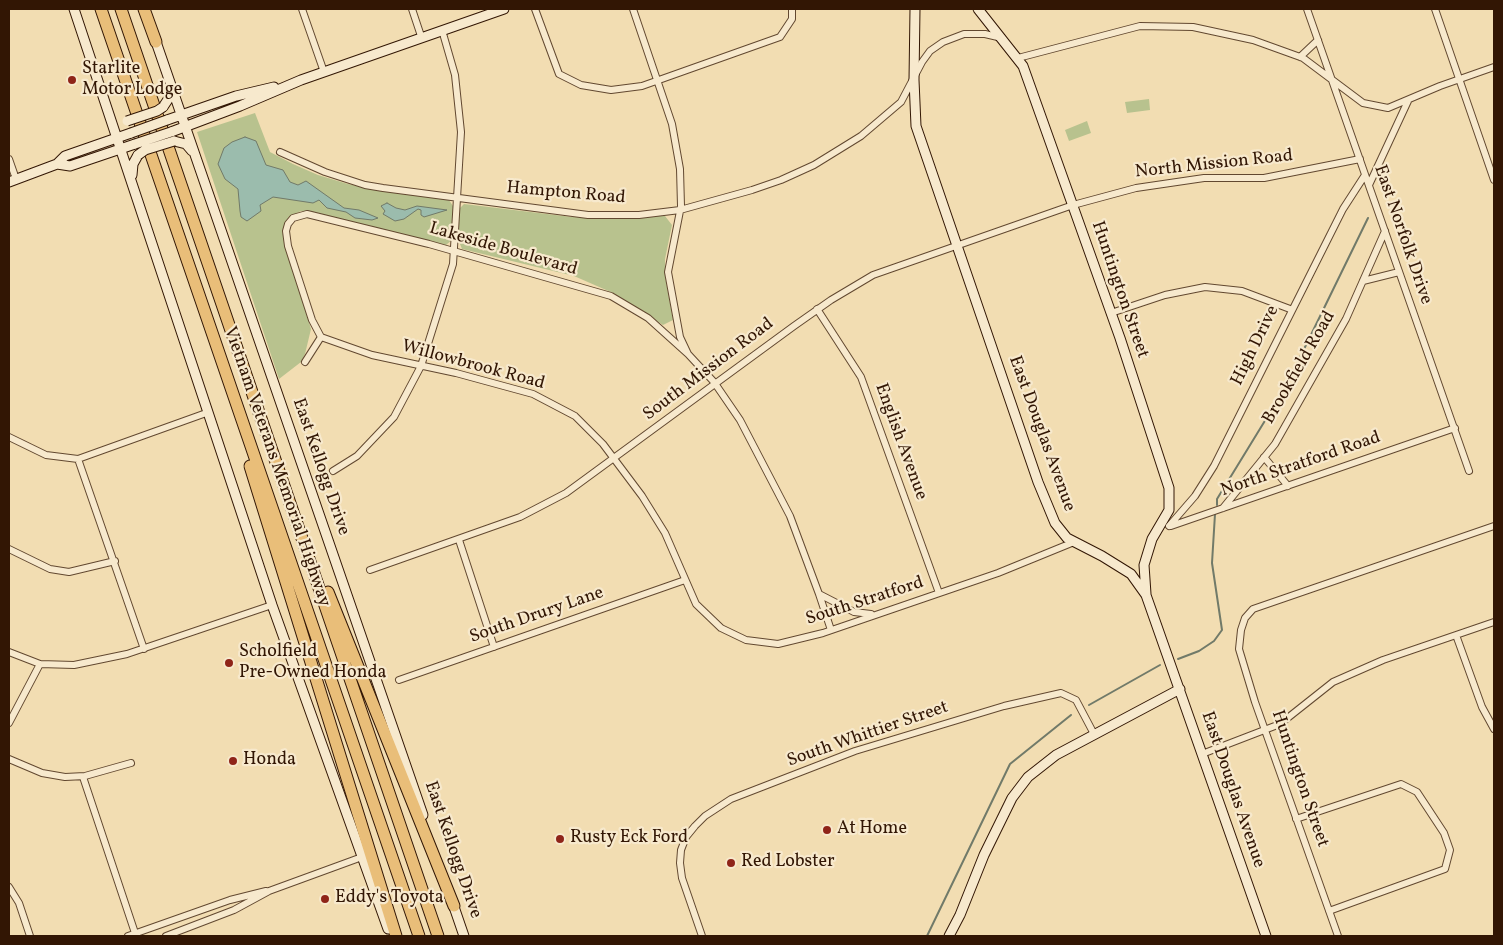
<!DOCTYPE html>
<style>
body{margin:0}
#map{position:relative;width:1503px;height:945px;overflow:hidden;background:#f2ddb2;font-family:Vollkorn,serif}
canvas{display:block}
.frame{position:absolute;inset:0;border:10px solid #321604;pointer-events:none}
</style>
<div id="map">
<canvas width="1503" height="945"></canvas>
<div class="frame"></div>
</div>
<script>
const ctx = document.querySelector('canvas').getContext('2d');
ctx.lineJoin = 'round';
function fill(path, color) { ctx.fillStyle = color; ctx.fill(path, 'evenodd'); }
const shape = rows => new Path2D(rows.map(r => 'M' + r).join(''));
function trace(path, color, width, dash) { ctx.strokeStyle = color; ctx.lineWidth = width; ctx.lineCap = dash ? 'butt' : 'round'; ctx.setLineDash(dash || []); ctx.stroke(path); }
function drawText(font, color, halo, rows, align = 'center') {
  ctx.font = font + ' Vollkorn,serif'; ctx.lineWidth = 4.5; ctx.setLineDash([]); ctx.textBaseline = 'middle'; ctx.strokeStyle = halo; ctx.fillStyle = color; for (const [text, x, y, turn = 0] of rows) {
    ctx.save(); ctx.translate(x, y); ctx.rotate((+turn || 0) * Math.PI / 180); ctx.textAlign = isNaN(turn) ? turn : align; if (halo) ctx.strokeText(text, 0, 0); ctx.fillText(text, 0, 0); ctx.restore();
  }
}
fill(shape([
 [1149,99,1150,110,1127,113,1125,102],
 [255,113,270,152,293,164,318,175,348,184,383,191,449,200,453,206,452,240,446,245,308,211,301,211,289,217,282,231,311,329,305,354,301,362,279,379,197,132],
 [1087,121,1091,133,1069,141,1065,130],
 [464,204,572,217,629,218,660,214,665,216,672,225,665,259,665,276,673,320,663,325,613,293,574,276,462,249,458,239,459,209]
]), '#b8c28e');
const water = shape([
 [245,137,256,141,266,165,283,170,290,182,298,185,306,181,344,208,359,210,378,218,372,220,355,218,346,212,327,208,319,200,313,203,273,197,260,205,261,211,247,221,241,217,240,211,238,189,225,179,218,164,224,148,232,142,245,137],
 [387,203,396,208,405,210,417,206,447,210,424,217,421,215,421,210,418,209,404,219,395,221,383,214,385,211,381,206,387,203]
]);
fill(water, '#9bbcad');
trace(water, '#717a69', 1);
trace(shape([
 [1217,505,1217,499,1285,388,1368,218],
 [1178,659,1199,651,1214,641,1222,630,1212,563,1215,514],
 [1089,705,1160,665],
 [927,936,1010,764,1071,715]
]), '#717a69', 2);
const street = shape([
 [302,9,324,72],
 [412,9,421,36],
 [535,9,559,74,581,85,611,90,642,86,780,37,792,19,792,9],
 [633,9,672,124,680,169,681,206,668,272,680,337,688,354,714,382,740,420,790,516,819,594,854,612,871,614],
 [1307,9,1469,471],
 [1435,9,1494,180],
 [1300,57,1318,40],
 [1018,58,1140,26,1193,27,1253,40,1303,58,1363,103,1388,108,1440,86,1494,67],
 [280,152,325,172,365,185,383,188,588,215,639,215,680,210,752,190,781,180,814,165,861,136,901,102,922,62,930,51,943,42,964,34,985,34,1002,38],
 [9,159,16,179],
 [1369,185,1408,101],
 [1363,281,1399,272],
 [817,309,861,377,939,593],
 [1111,313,1165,295,1205,287,1242,291,1290,309],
 [688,354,648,318,611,296,429,244,307,214,293,218,288,224,286,231,288,246,312,320,321,337,372,355,456,373,533,394,575,416,603,444,642,496,665,533,696,604,721,628,746,640,778,644,823,633,998,573,1074,542],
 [305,362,321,337],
 [9,437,46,455,78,459,209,412],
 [1264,457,1288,486],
 [78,459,144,649],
 [333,471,357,456,394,417,421,366,453,264,461,132,455,75,442,30],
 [1223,508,1275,444,1346,319,1385,231],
 [1169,526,1195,496,1214,466,1343,209,1365,175],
 [1171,526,1455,428],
 [459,540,494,647],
 [9,549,50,569,69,572,115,561],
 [370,570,520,517,566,493,794,326,831,300,873,275,1073,205,1136,188,1204,178,1264,178,1360,159],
 [819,594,831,630],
 [1456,635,1482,707,1494,729],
 [9,652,40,664,74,665,127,654,272,605],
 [399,680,685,580],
 [9,723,40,664],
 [1202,754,1280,724,1333,682,1383,660,1494,622],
 [9,759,42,773,65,777,85,776,131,763],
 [83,777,136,936],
 [1296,819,1401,784,1417,792,1444,833,1450,850,1445,869,1329,911],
 [9,887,19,903,30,936],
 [128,936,230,900,266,891],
 [166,936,234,910,269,891,362,857],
 [702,936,682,878,680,863,681,850,686,837,695,826,705,816,731,799,855,751,1004,706,1061,693,1076,700,1094,734],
 [1338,936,1255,702,1239,649,1241,630,1245,618,1253,609,1494,526]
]);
const secondary = shape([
 [74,9,272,605,388,929],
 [915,9,914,80,916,126,1038,482,1055,523,1067,538,1102,556,1131,574,1146,595,1266,936],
 [978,9,1023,66,1120,338,1169,488,1169,510,1152,539,1144,565,1146,594],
 [154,36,423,815],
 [163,107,169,98,170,87],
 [167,120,236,96,274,87],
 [171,132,240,106,301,80,504,9],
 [174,141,186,144,192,151],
 [57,164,70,166,135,144],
 [132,175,133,164,138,155],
 [9,182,57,164,65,156,131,133],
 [452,901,464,936],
 [949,936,960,915,984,855,1012,798,1028,777,1056,755,1180,689]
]);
const highway = shape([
 [101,9,419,936],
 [121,9,438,936],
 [144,9,156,42],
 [250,466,396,936],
 [328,592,454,906]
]);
trace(street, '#624830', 8);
trace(secondary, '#321604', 11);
trace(highway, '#321604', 13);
trace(street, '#f7e9cd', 6);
trace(secondary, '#f7e9cd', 9);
trace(highway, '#e9be79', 11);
const secondaryBridge = shape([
 [127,121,157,111,163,107],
 [131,133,167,120],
 [135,144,171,132],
 [138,155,145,150,174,141]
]);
trace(secondaryBridge, '#321604', 11, []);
trace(secondaryBridge, '#f7e9cd', 9);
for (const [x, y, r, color] of [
 [72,80,5,"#8f2418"],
 [229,663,5,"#8f2418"],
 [233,761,5,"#8f2418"],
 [827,830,5,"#8f2418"],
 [560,839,5,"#8f2418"],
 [731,863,5,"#8f2418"],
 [325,899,5,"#8f2418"]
]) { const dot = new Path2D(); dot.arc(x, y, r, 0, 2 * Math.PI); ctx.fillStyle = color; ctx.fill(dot); trace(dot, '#f7e9cd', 2); }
drawText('18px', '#321604', '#f7e9cd', [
 ["Starlite",82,70],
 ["Motor Lodge",82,91],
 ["Scholfield",239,653],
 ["Pre-Owned Honda",239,674],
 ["Honda",243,761],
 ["At Home",837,830],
 ["Rusty Eck Ford",570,839],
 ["Red Lobster",741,863],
 ["Eddy's Toyota",335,899]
], 'left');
drawText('18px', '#321604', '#f7e9cd', [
 ["North Mission Road",1214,165,-6],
 ["Hampton Road",566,194,5],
 ["East Norfolk Drive",1402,235,71],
 ["Lakeside Boulevard",503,250,16],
 ["Huntington Street",1119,290,71],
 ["High Drive",1256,346,-64],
 ["Willowbrook Road",473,366,15],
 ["Brookfield Road",1300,368,-60],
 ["South Mission Road",709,370,-37],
 ["East Douglas Avenue",1041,434,70],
 ["English Avenue",900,442,70],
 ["North Stratford Road",1301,465,-19],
 ["Vietnam Veterans Memorial Highway",276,467,71],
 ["East Kellogg Drive",320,467,71],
 ["South Stratford",865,602,-18],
 ["South Drury Lane",537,616,-19],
 ["South Whittier Street",868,735,-19],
 ["Huntington Street",1299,779,71],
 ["East Douglas Avenue",1232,790,71],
 ["East Kellogg Drive",452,850,71]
]);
</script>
